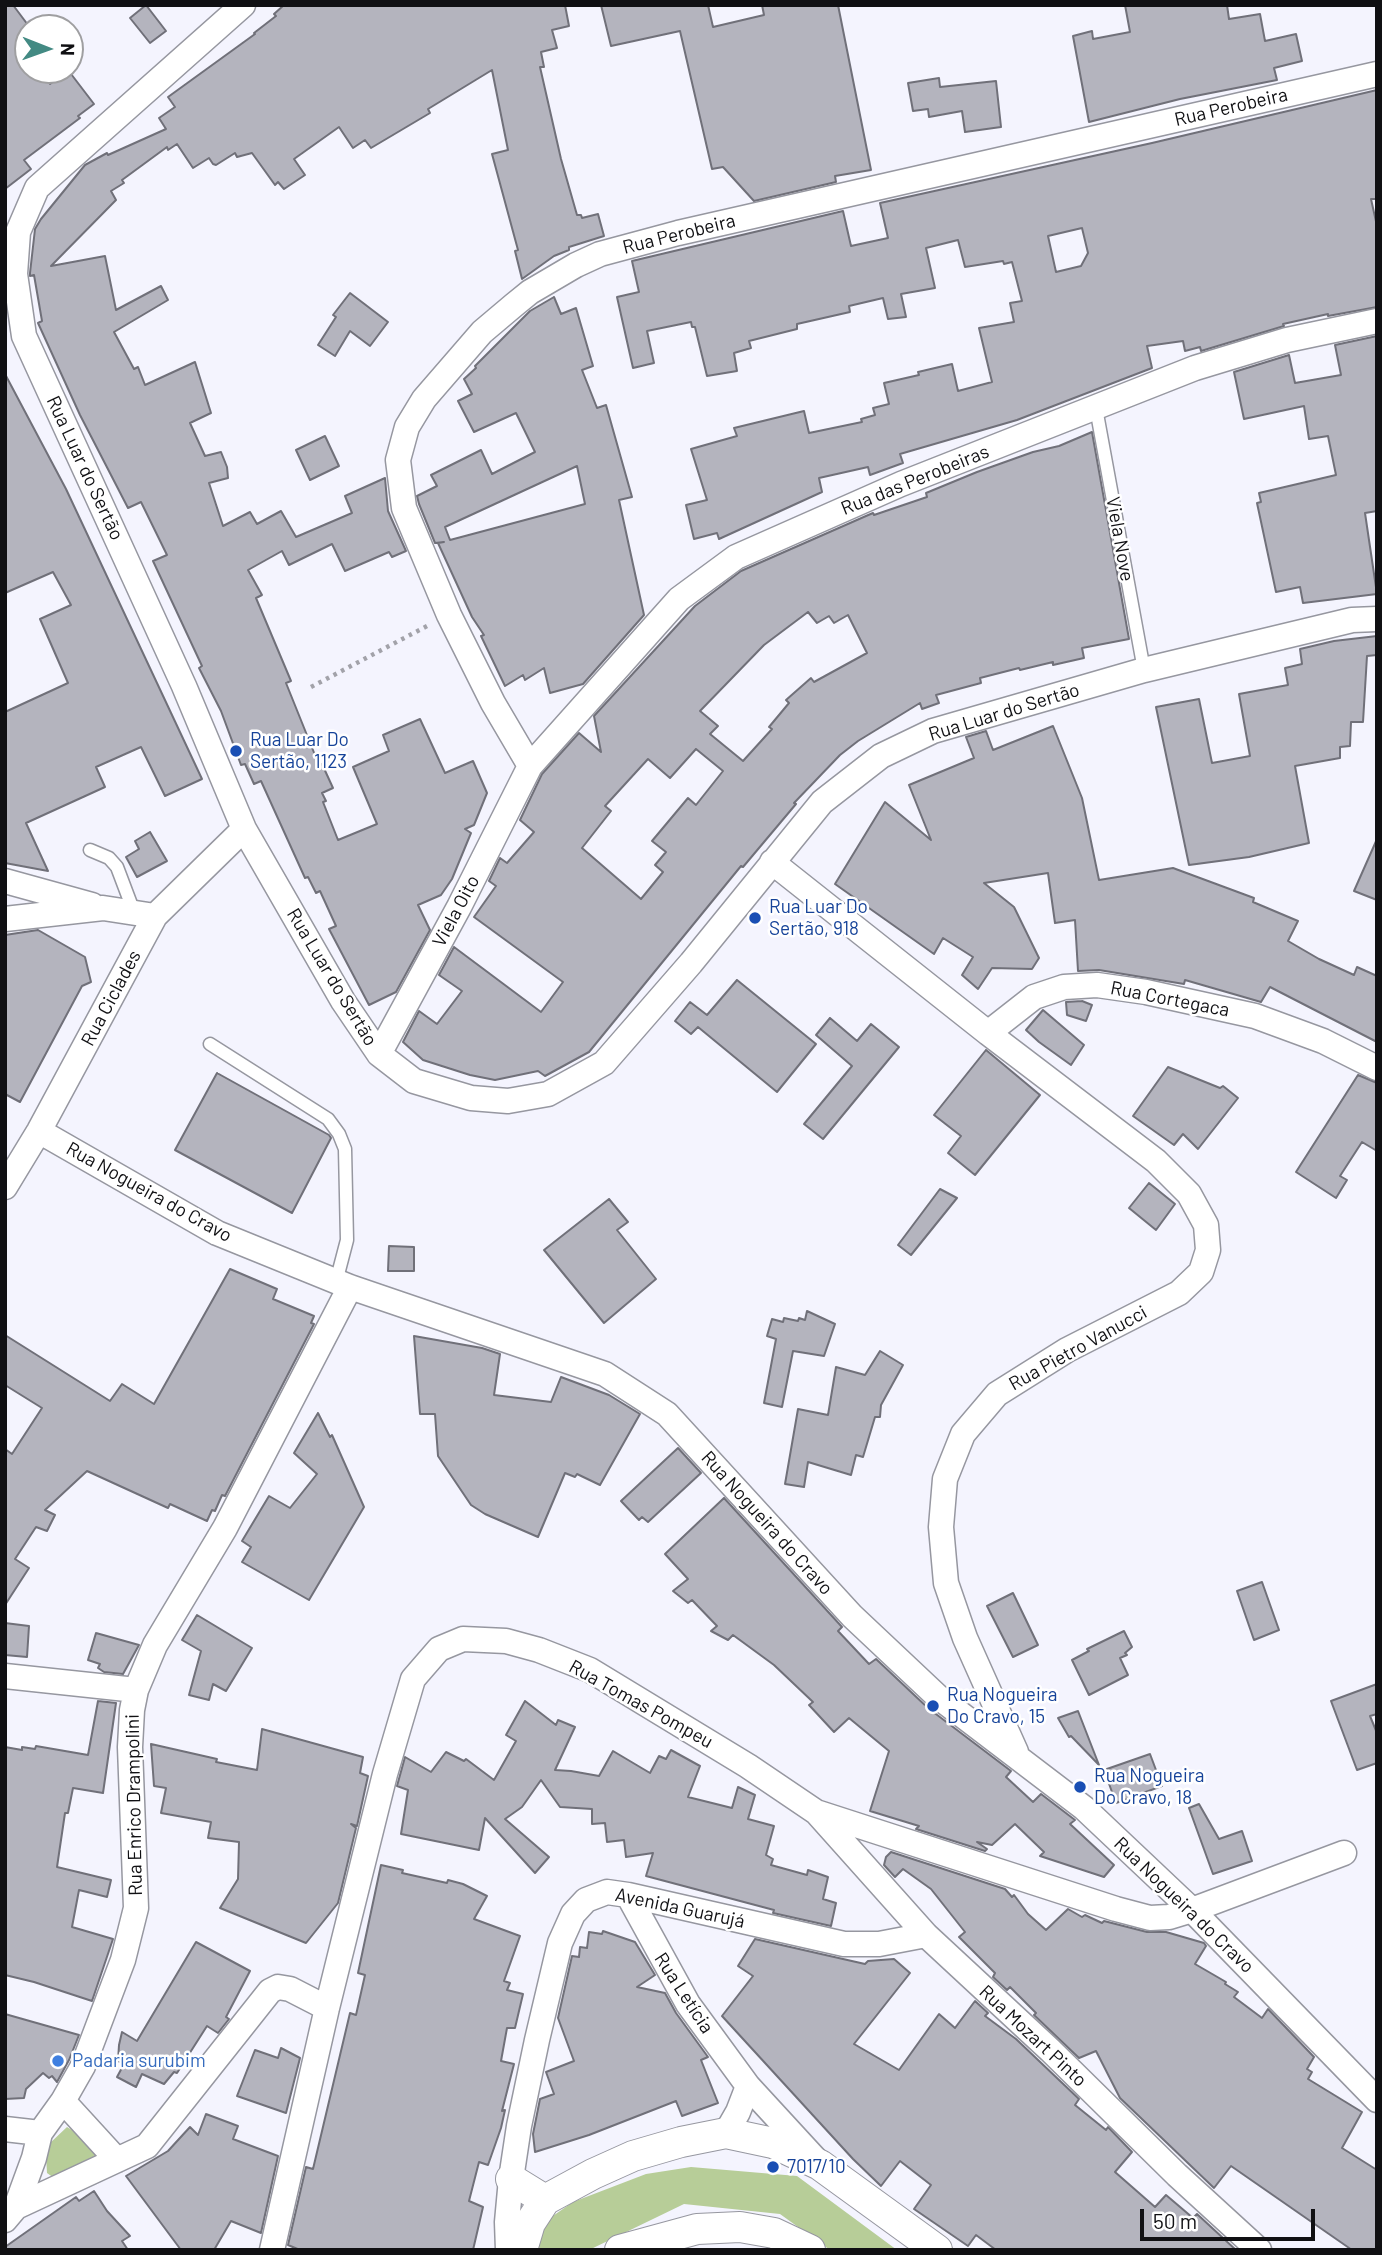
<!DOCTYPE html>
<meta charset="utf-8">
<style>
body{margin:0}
#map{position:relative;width:1382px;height:2255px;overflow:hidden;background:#f4f4fe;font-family:Barlow,sans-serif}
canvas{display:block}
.frame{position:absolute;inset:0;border:7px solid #101013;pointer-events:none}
.north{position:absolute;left:14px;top:14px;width:70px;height:70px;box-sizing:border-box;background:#fff;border:2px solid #9f9fa1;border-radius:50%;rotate:91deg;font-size:19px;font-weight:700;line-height:28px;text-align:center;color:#101013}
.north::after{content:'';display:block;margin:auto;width:24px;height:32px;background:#438a83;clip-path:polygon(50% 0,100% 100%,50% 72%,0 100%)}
.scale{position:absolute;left:1140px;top:2209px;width:175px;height:32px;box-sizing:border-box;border:4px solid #101013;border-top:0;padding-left:9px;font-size:21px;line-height:24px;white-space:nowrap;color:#101013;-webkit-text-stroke:5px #fff;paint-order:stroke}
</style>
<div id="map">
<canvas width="1382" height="2255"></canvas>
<div class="frame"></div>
<div class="north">N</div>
<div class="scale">50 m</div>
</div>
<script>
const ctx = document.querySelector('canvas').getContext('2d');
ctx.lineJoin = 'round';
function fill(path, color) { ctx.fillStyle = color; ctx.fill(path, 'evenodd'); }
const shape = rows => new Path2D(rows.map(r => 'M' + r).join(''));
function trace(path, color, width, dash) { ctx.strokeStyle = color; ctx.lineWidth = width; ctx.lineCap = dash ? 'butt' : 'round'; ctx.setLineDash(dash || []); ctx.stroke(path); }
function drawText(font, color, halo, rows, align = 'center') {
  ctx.font = font + ' Barlow,sans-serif'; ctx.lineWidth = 5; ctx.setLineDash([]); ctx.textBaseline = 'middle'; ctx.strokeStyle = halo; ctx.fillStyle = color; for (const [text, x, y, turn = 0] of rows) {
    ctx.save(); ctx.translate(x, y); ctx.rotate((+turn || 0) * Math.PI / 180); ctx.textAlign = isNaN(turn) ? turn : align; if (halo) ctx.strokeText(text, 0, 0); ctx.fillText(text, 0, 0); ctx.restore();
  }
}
fill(shape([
 [67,2127,103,2149,90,2164,54,2178,47,2173,46,2155,49,2144],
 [691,2167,797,2176,897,2250,830,2250,780,2214,684,2204,589,2250,542,2250,535,2244,537,2227,573,2202,646,2174]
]), '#b7cd98');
const building = shape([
 [5,5,13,5,28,25,28,70,40,70,50,84,68,70,94,104,78,116,80,118,24,160,31,169,5,189,5,5],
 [146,5,166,31,150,43,130,18,146,5],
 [284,5,565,5,569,26,552,30,557,48,541,52,544,67,540,67,561,159,577,215,581,215,582,218,598,214,604,236,569,247,569,250,554,256,522,279,515,251,518,250,492,154,508,150,492,70,428,109,430,113,371,148,365,140,353,148,339,127,294,159,305,175,284,189,278,182,275,185,252,153,237,157,235,153,216,165,213,164,209,158,193,168,177,144,168,150,167,147,122,180,124,183,111,191,116,200,51,266,105,256,116,310,161,286,168,300,114,332,134,369,138,367,145,385,195,362,211,413,190,423,205,456,221,452,227,467,228,478,209,483,223,526,250,512,257,524,281,511,296,537,352,513,345,496,385,478,388,511,406,551,392,557,389,552,345,571,332,544,289,565,282,551,248,570,262,595,256,598,291,681,286,683,319,765,322,764,333,788,322,793,326,801,323,802,338,840,377,824,353,767,389,751,383,735,420,719,445,773,473,761,487,793,474,825,465,829,471,833,452,879,441,895,418,905,430,930,396,992,369,1005,329,929,336,926,320,891,316,893,308,877,305,878,261,781,254,784,245,764,241,765,221,711,199,668,202,666,153,561,167,555,141,502,128,508,80,415,38,323,42,321,34,275,30,276,30,273,35,229,41,219,85,165,107,153,108,155,166,129,159,118,175,107,168,97,255,34,254,33,276,16,274,14,284,5],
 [601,5,708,5,713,27,764,15,762,5,838,5,871,170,835,176,836,182,754,201,723,167,712,169,680,31,611,46,601,5],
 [1125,5,1227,5,1229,19,1260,14,1265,41,1296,34,1302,61,1274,68,1277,80,1180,99,1089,122,1073,36,1092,31,1093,39,1130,32,1125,5],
 [939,78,940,87,996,81,1001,127,965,132,962,111,929,117,928,109,913,111,908,83,939,78],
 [1377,90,1377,199,1371,199,1377,226,1377,307,1328,316,1328,314,1283,324,1284,326,1201,351,1200,347,1185,351,1183,341,1147,346,1152,368,1017,420,900,454,903,463,870,475,868,467,819,478,822,492,719,539,717,533,694,539,686,505,707,500,691,449,737,436,734,428,804,411,809,433,862,422,861,419,875,415,873,408,889,404,884,383,919,375,918,372,952,364,958,391,992,382,979,328,1014,322,1010,303,1022,301,1012,262,1004,264,1003,261,965,267,958,240,926,248,935,288,901,294,906,317,888,319,883,298,849,306,850,312,797,324,797,329,749,341,751,348,734,353,737,371,707,376,695,327,692,327,691,322,647,331,654,363,633,368,617,297,639,292,632,261,843,211,851,246,888,238,880,203,1152,143,1377,90],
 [1082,228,1088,253,1081,266,1056,272,1048,236,1082,228],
 [350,293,388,322,370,346,350,331,335,356,318,345,336,317,333,315,350,293],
 [554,297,561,314,576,308,593,366,582,370,597,408,606,405,632,497,619,500,644,615,583,684,550,693,544,668,525,680,523,675,505,686,481,636,484,635,472,617,438,543,444,542,435,543,419,504,417,496,437,486,431,475,481,450,492,474,535,452,516,413,474,432,458,401,472,394,464,379,476,368,475,366,530,311,554,297],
 [577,466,585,504,450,540,445,527,577,466],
 [1377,336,1377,511,1365,513,1377,594,1303,603,1300,587,1276,592,1257,503,1261,502,1259,493,1336,475,1328,436,1309,439,1304,406,1244,419,1234,372,1289,355,1295,383,1341,375,1335,345,1377,336],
 [5,374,66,489,202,779,165,796,141,747,96,767,105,787,26,823,48,871,5,863,5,712,68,683,40,619,71,605,53,572,5,593,5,374],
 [1092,432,1129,639,1082,648,1084,658,1053,665,1053,662,1020,670,1019,668,980,678,981,683,936,695,939,703,922,709,920,703,858,741,840,755,794,803,796,804,743,867,741,866,589,1052,545,1076,538,1071,495,1080,470,1075,423,1060,403,1042,419,1011,437,1024,462,991,439,975,454,947,541,1012,563,982,474,917,496,886,489,881,500,858,507,863,534,832,520,820,542,774,579,733,601,752,594,716,695,606,741,571,866,516,873,513,874,515,927,497,926,493,977,472,1033,452,1059,446,1092,432],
 [808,612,817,623,829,616,834,623,848,615,867,653,814,682,811,678,786,700,789,703,769,727,772,729,743,761,710,734,718,726,700,711,764,645,808,612],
 [696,749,723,771,696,805,688,798,652,841,666,852,655,865,663,872,641,899,582,848,611,811,605,806,648,759,670,778,696,749],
 [325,436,339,466,310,480,296,450,325,436],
 [1377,636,1377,655,1367,656,1363,722,1351,722,1350,746,1340,747,1340,758,1295,766,1309,843,1249,857,1189,865,1156,707,1199,699,1212,763,1250,756,1239,694,1288,685,1285,668,1302,664,1300,649,1334,641,1377,636],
 [1053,726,1082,798,1099,880,1173,868,1254,898,1253,902,1298,921,1288,941,1319,959,1354,975,1357,967,1377,976,1377,1042,1270,987,1261,1002,1185,980,1184,984,1099,970,1078,971,1075,920,1055,923,1048,873,984,883,1014,907,1039,958,1032,969,992,968,978,989,962,975,973,957,943,938,934,954,835,884,885,802,931,840,909,785,974,758,966,737,986,731,993,750,1053,726],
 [150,832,167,861,137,877,126,857,139,849,135,841,150,832],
 [1377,839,1377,900,1354,891,1377,839],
 [38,930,85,957,91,982,82,986,20,1102,5,1094,5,935,38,930],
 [737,980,816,1044,777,1092,698,1027,691,1034,675,1021,690,1002,707,1015,737,980],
 [1082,1001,1092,1005,1086,1021,1067,1015,1066,1002,1082,1001],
 [1043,1010,1084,1045,1071,1065,1039,1042,1026,1030,1043,1010],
 [830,1018,857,1041,871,1024,899,1047,823,1139,804,1124,852,1066,816,1035,830,1018],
 [986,1050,1040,1095,975,1175,948,1153,961,1136,934,1115,986,1050],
 [1168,1067,1220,1088,1223,1086,1238,1098,1198,1149,1183,1134,1174,1145,1133,1116,1168,1067],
 [217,1073,329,1135,331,1138,292,1213,175,1150,217,1073],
 [1358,1075,1377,1083,1377,1151,1362,1142,1340,1176,1347,1180,1336,1198,1296,1172,1358,1075],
 [1149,1183,1175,1204,1156,1230,1129,1208,1149,1183],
 [940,1189,957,1198,911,1255,898,1245,940,1189],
 [609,1199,628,1222,617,1230,656,1279,604,1323,544,1250,609,1199],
 [389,1246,414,1247,414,1271,388,1271,389,1246],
 [230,1269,277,1289,273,1299,314,1316,311,1323,314,1324,225,1496,222,1495,215,1511,212,1510,207,1521,170,1504,168,1508,87,1471,45,1510,55,1515,47,1531,36,1527,15,1559,29,1568,5,1605,5,1449,12,1454,42,1408,5,1385,5,1335,110,1401,122,1384,154,1404,230,1269],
 [807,1311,835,1324,824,1356,793,1351,782,1407,764,1403,776,1339,767,1336,772,1319,783,1322,784,1318,798,1321,799,1318,805,1320,807,1311],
 [414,1336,482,1348,500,1354,494,1395,551,1402,561,1377,609,1395,640,1414,600,1485,577,1474,575,1477,565,1473,538,1537,485,1514,471,1505,438,1456,435,1414,420,1414,414,1336],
 [880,1351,903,1365,881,1405,880,1417,875,1417,863,1457,856,1455,851,1475,808,1462,804,1487,785,1484,798,1409,828,1415,836,1367,865,1375,880,1351],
 [318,1413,330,1437,332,1435,364,1507,309,1600,242,1562,251,1547,242,1541,269,1496,290,1508,317,1474,294,1453,318,1413],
 [678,1448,701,1473,648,1522,642,1517,639,1520,621,1501,678,1448],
 [724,1498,842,1627,838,1631,869,1664,876,1659,928,1708,1011,1771,1006,1777,1033,1802,1041,1794,1075,1820,1070,1824,1114,1865,1104,1877,1040,1856,1044,1852,1015,1824,992,1845,977,1842,987,1849,985,1851,916,1829,919,1826,870,1811,889,1751,849,1718,834,1732,809,1705,813,1702,774,1665,733,1635,728,1640,711,1631,717,1626,692,1600,688,1603,673,1591,688,1579,665,1554,724,1498],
 [1262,1582,1279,1630,1254,1640,1237,1591,1262,1582],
 [1013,1593,1038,1645,1013,1657,987,1606,1013,1593],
 [197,1615,252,1648,226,1691,213,1684,209,1700,189,1695,201,1651,182,1640,197,1615],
 [5,1623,29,1626,27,1657,5,1655,5,1623],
 [1124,1631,1132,1647,1125,1653,1127,1655,1120,1658,1128,1675,1089,1695,1072,1660,1089,1651,1087,1649,1124,1631],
 [96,1633,139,1645,123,1674,104,1672,98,1668,100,1664,88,1660,96,1633],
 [1377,1684,1377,1714,1370,1716,1377,1733,1377,1763,1357,1770,1331,1701,1377,1684],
 [98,1701,116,1703,103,1793,73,1788,68,1813,65,1813,57,1867,111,1880,107,1897,79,1890,72,1927,113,1939,92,2001,34,1982,5,1975,5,1747,22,1750,22,1747,35,1749,36,1746,88,1755,98,1701],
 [525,1701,556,1725,558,1720,575,1727,555,1770,571,1771,599,1776,613,1751,650,1773,659,1756,666,1759,671,1750,700,1766,688,1797,732,1808,738,1787,755,1795,748,1819,774,1826,766,1855,773,1859,771,1865,807,1875,808,1870,828,1877,823,1899,836,1903,831,1926,773,1913,774,1910,646,1876,653,1853,626,1857,624,1840,607,1842,605,1823,592,1824,592,1809,560,1807,541,1780,522,1807,505,1819,549,1857,535,1873,485,1818,479,1850,401,1834,408,1790,397,1786,405,1757,431,1772,446,1752,464,1761,466,1759,494,1780,516,1741,506,1735,525,1701],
 [1078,1711,1099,1765,1071,1736,1069,1737,1058,1718,1078,1711],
 [262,1729,363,1757,360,1773,368,1776,357,1826,351,1824,356,1828,338,1903,306,1943,220,1908,238,1879,239,1842,208,1838,211,1822,161,1813,166,1788,154,1786,151,1744,217,1759,216,1762,257,1770,262,1729],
 [1150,1754,1162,1786,1116,1803,1104,1770,1150,1754],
 [1199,1804,1219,1839,1242,1831,1252,1861,1213,1874,1189,1808,1199,1804],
 [891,1852,1005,1889,1012,1897,1014,1895,1028,1914,1046,1930,1068,1909,1082,1917,1085,1915,1102,1923,1104,1921,1147,1932,1166,1932,1204,1943,1206,1946,1195,1964,1226,1982,1225,1984,1238,1992,1234,1997,1262,2018,1268,2009,1314,2057,1307,2069,1312,2072,1308,2079,1362,2112,1342,2148,1377,2170,1377,2250,1352,2250,1231,2166,1214,2188,1120,2098,1096,2051,1079,2058,1034,2015,1036,2013,1010,1987,1007,1990,993,1977,995,1973,959,1937,965,1932,931,1889,903,1869,895,1877,884,1865,886,1857,891,1852],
 [381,1865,403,1870,402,1873,447,1883,448,1880,463,1884,487,1896,474,1919,520,1936,504,1981,510,1983,507,1990,523,1994,515,2028,507,2028,501,2061,514,2064,502,2111,505,2110,501,2128,488,2165,479,2162,469,2201,483,2207,473,2250,300,2250,288,2245,306,2167,313,2169,350,2013,356,2015,365,1975,358,1973,381,1865],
 [603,1931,635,1942,655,1975,637,1987,665,1993,676,2013,708,2057,701,2060,718,2103,682,2116,676,2101,589,2135,535,2152,533,2134,540,2099,554,2094,546,2072,574,2061,558,2018,572,1956,579,1957,580,1947,587,1948,589,1932,602,1934,603,1931],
 [755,1939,865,1964,868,1961,894,1959,910,1973,854,2044,899,2070,939,2014,955,2028,975,2001,988,2013,985,2016,1016,2039,1079,2099,1075,2105,1106,2130,1108,2127,1132,2152,1115,2172,1155,2207,1166,2195,1193,2218,1197,2214,1236,2250,996,2250,976,2235,968,2246,914,2209,931,2185,900,2161,881,2186,853,2159,722,2016,753,1976,738,1966,755,1939],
 [196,1942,250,1971,226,2017,229,2019,218,2033,207,2026,177,2073,174,2072,164,2084,142,2074,136,2087,117,2077,124,2064,118,2061,119,2045,122,2032,137,2041,196,1942],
 [5,2014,79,2035,69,2060,57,2082,52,2076,49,2078,43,2073,26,2089,24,2098,5,2099,5,2014],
 [281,2048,300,2058,286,2113,237,2096,255,2050,278,2058,281,2048],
 [206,2114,238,2126,233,2139,278,2156,261,2233,231,2221,214,2250,181,2250,126,2176,168,2151,190,2127,198,2135,206,2114],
 [94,2191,107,2211,130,2236,122,2241,128,2250,5,2250,5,2247,76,2197,79,2201,94,2191]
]);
fill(building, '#b4b4be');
trace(building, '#707079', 2);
const service = shape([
 [1096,408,1144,670],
 [90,850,109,858,117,867,134,912],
 [210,1044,328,1119,339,1134,345,1149,347,1240,336,1282]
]);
const minor = shape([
 [243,5,37,188,18,232,15,274,24,336,184,686,244,829,343,1001,379,1054,414,1081,471,1098,508,1101,548,1094,604,1063,691,963,822,802,881,756,933,731,1144,670,1352,620,1377,619],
 [530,766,493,703,449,615,404,508,398,460,407,427,424,399,482,332,514,305,530,292,576,265,600,254,678,233,1377,74],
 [772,862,988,1033,1034,997,1064,987,1097,985,1146,992,1255,1016,1323,1041,1377,1068],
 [5,881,92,905],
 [5,919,103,908,155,916],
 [988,1033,1156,1161,1189,1194,1206,1225,1208,1250,1201,1272,1179,1293,1067,1350,997,1394,963,1434,945,1479,941,1527,946,1583,965,1638,1016,1752],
 [379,1054,459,907,530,766,679,599,736,557,901,484,1195,368,1287,340,1377,321],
 [39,1131,217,1233,350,1287,605,1374,667,1414,852,1616,937,1696,1084,1808,1192,1910,1377,2100],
 [5,1187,39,1131,155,916,244,829],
 [5,1676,136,1690],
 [817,1813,926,1935,1050,2050,1177,2175,1259,2250],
 [628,1895,688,2004,748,2086,817,2161],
 [63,2101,117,2160],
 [5,2129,40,2133],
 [726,2133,738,2112,748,2086],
 [16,2207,147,2146,270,1991,278,1987,290,1989,327,2008],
 [5,2220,16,2207,34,2158,40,2133,63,2101,83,2066,123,1960,136,1908,130,1747,132,1710,136,1690,155,1645,225,1528,350,1287],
 [272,2250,327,2008,385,1774,413,1679,439,1649,463,1639,506,1641,539,1650,590,1670,748,1766,816,1812,1116,1909,1150,1918,1169,1917,1192,1910,1344,1853],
 [508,2250,507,2222,511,2179,519,2126,537,2040,560,1943,573,1914,586,1900,607,1892,628,1895,844,1944,879,1944,926,1935]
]);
const tertiary = shape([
 [511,2179,545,2200],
 [522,2250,530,2223,545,2200,593,2174,633,2156,681,2142,726,2133,773,2143,820,2165,937,2250],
 [620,2250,697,2229,740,2227,774,2233,810,2250]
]);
trace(service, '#9697a0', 15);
trace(minor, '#9697a0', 27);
trace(tertiary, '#9697a0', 32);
trace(shape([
 [311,687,429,625]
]), '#a2a2a9', 4.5, [3.5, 5]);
trace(service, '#fff', 12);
trace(minor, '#fff', 24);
trace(tertiary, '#fff', 30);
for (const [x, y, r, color] of [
 [236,751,7,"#1a4fb4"],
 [755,918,7,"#1a4fb4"],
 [933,1706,7,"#1a4fb4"],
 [1080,1787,7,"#1a4fb4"],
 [58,2061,7,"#3f7fe0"],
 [773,2167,7,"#1a4fb4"]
]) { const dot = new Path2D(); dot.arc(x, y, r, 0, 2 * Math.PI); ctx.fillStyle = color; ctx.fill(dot); trace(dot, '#fff', 2.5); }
drawText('19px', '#101013', '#fff', [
 ["Rua Perobeira",1231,107,-13],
 ["Rua Perobeira",679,234,-14],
 ["Rua Luar do Sertão",85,468,65],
 ["Rua das Perobeiras",915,480,-22],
 ["Viela Nove",1120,539,80],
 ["Rua Luar do Sertão",1004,712,-17],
 ["Viela Oito",456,911,-62],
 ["Rua Luar do Sertão",332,977,59],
 ["Rua Ciclades",111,998,-62],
 ["Rua Cortegaca",1170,999,11],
 ["Rua Nogueira do Cravo",149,1192,29],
 ["Rua Pietro Vanucci",1078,1348,-29],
 ["Rua Nogueira do Cravo",767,1523,48],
 ["Rua Tomas Pompeu",641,1704,29],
 ["Rua Enrico Drampolini",134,1805,-91],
 ["Rua Nogueira do Cravo",1184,1905,44],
 ["Avenida Guarujá",680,1908,12],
 ["Rua Letícia",684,1993,57],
 ["Rua Mozart Pinto",1033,2036,43]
]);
drawText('19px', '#164399', '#fff', [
 ["Rua Luar Do",250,740],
 ["Sertão, 1123",250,762],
 ["Rua Luar Do",769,907],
 ["Sertão, 918",769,929],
 ["Rua Nogueira",947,1695],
 ["Do Cravo, 15",947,1717],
 ["Rua Nogueira",1094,1776],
 ["Do Cravo, 18",1094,1798],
 ["7017/10",787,2167]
], 'left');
drawText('19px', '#366cbe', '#fff', [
 ["Padaria surubim",72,2061]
], 'left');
</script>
